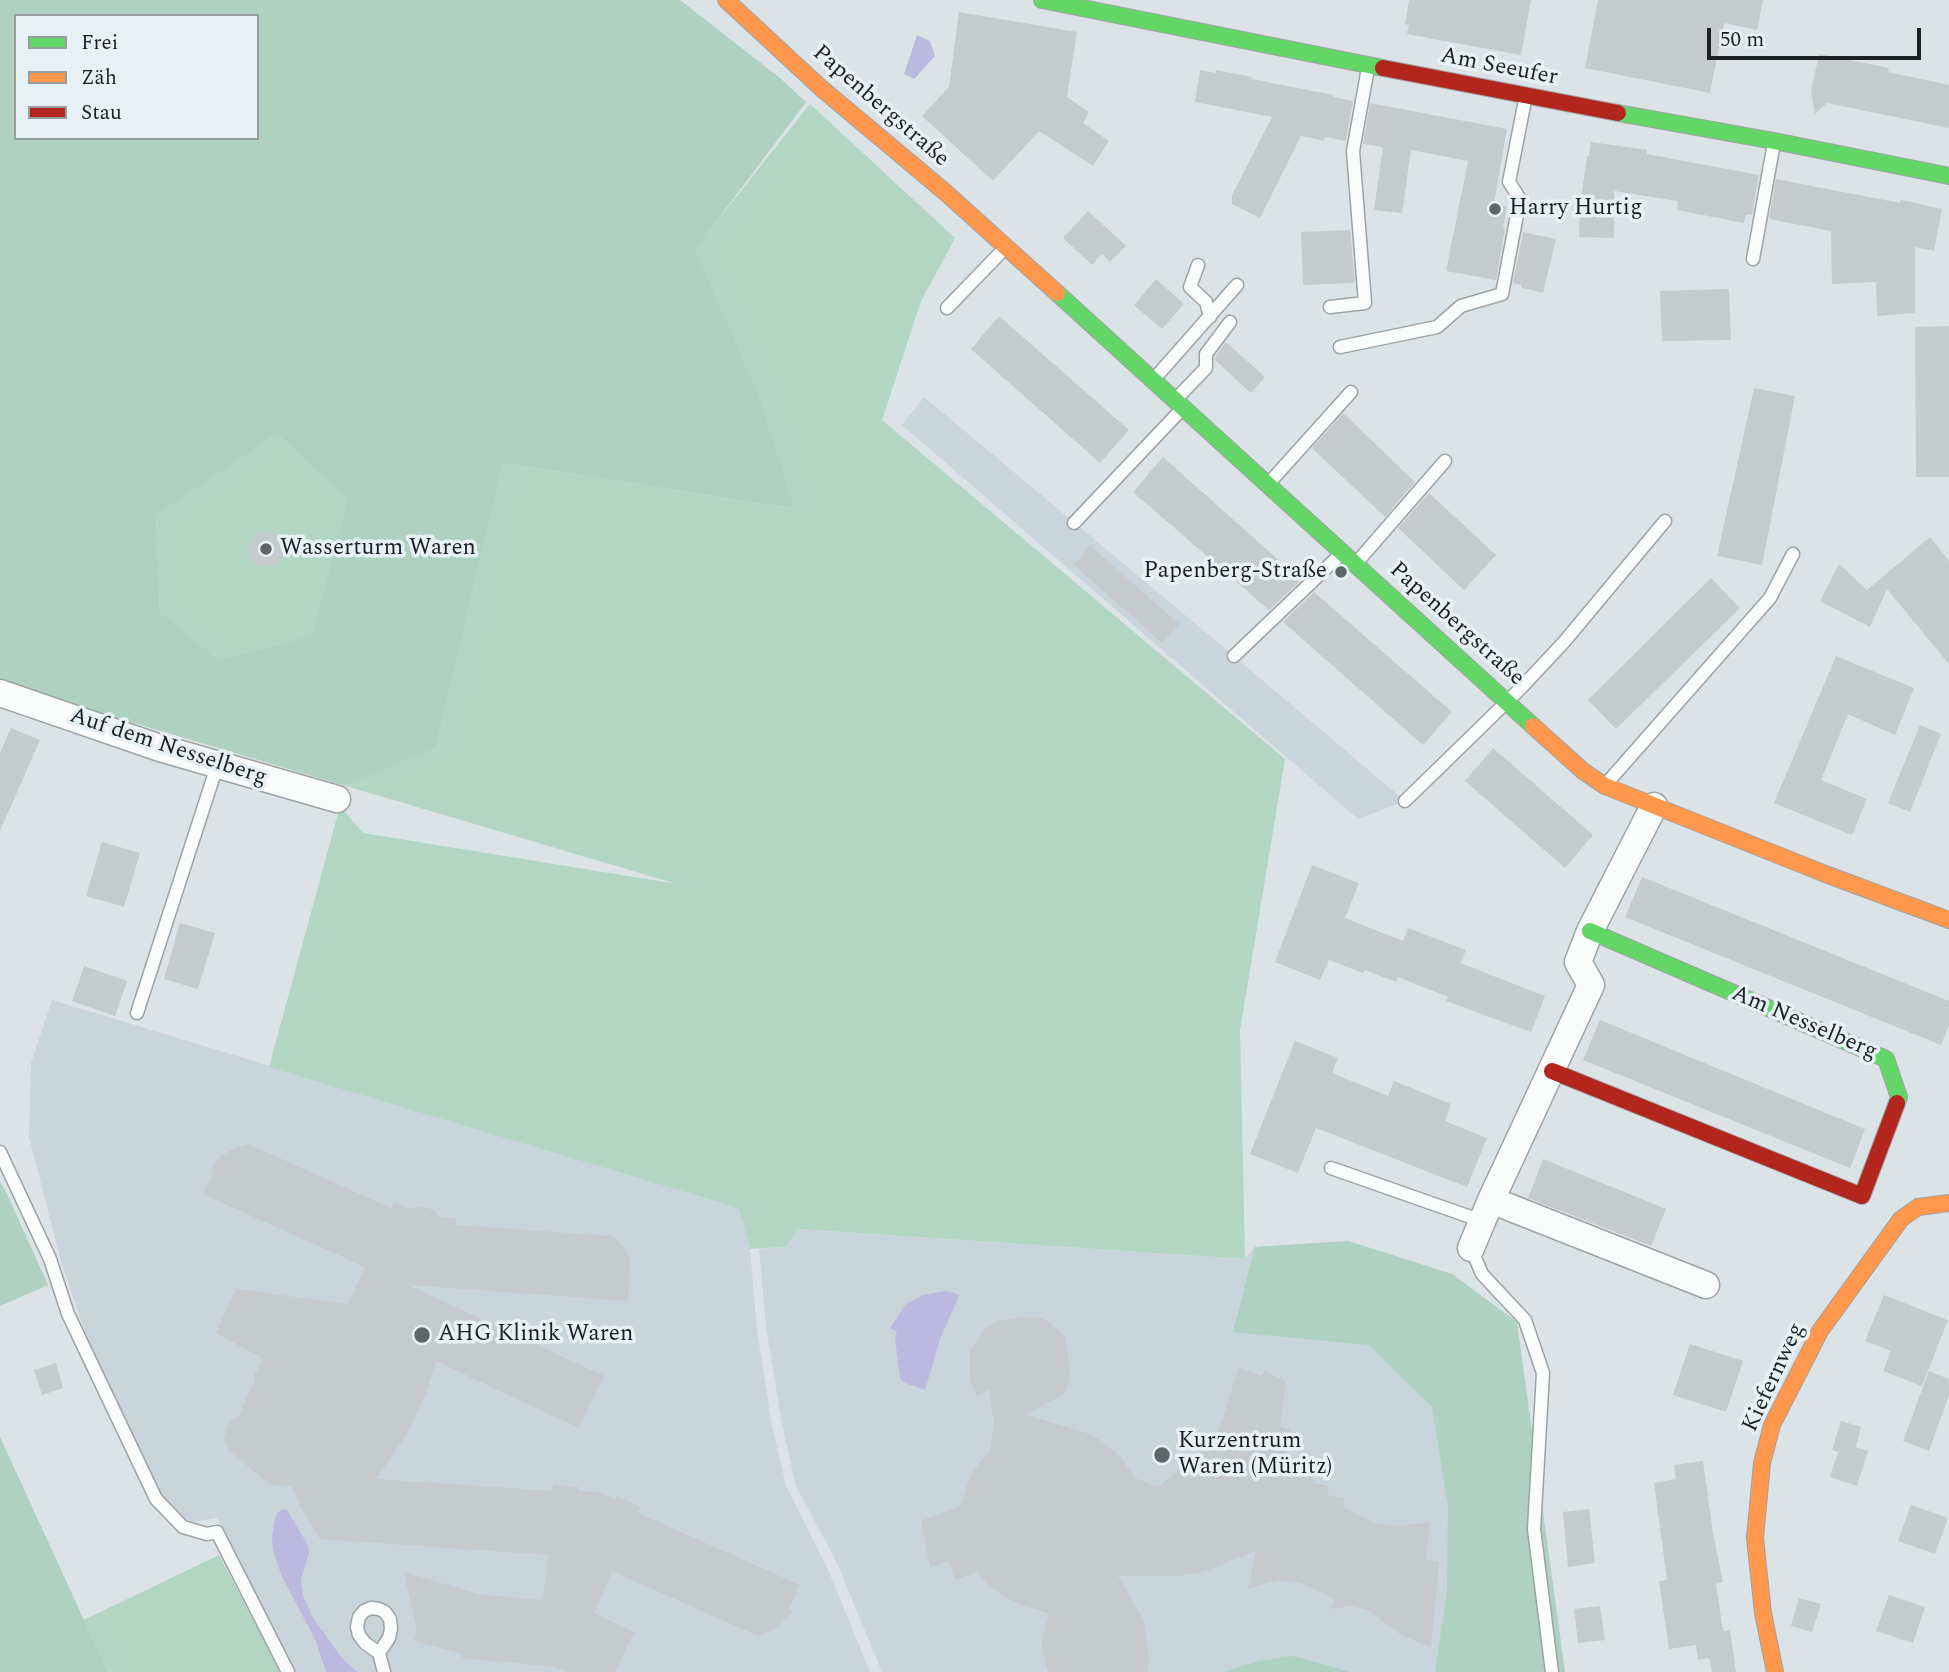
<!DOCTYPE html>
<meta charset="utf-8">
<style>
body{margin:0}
#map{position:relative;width:1949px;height:1672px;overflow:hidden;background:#dce3e6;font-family:Spectral,serif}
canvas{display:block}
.legend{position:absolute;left:14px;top:14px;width:245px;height:126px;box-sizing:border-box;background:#e6f1f6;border:2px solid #959da1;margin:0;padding:9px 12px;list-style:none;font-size:21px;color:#1c2022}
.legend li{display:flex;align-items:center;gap:14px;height:35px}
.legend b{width:35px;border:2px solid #959da1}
.scale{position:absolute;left:1707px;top:28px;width:214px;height:32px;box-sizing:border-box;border:4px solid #1c2022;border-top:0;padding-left:9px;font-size:21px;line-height:24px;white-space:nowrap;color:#1c2022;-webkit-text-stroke:5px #e6f1f6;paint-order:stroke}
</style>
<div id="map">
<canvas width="1949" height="1672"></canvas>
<ul class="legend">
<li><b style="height:9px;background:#63d668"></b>Frei</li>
<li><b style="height:9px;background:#ff974d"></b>Zäh</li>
<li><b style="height:9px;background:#b3261e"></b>Stau</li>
</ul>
<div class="scale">50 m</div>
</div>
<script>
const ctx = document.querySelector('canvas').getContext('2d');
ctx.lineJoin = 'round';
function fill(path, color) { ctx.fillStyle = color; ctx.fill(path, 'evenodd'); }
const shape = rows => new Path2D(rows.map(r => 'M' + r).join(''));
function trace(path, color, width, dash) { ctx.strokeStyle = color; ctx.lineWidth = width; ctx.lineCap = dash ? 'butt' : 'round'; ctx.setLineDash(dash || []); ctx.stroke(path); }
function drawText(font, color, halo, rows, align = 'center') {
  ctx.font = font + ' Spectral,serif'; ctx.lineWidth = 7; ctx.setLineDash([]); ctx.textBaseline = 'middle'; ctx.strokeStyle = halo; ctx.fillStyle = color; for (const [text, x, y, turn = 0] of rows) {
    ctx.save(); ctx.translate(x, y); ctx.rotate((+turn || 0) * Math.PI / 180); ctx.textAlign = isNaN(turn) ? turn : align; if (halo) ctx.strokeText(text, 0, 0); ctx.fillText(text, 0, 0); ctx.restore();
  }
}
fill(shape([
 [924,397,1234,656,1405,801,1358,819,902,425],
 [52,1000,740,1208,750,1249,757,1330,772,1426,786,1485,829,1572,870,1672,295,1672,217,1518,193,1522,180,1517,157,1488,87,1339,61,1261,29,1137,31,1063],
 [797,1229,1244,1259,1255,1247,1348,1241,1452,1274,1560,1672,882,1672,837,1563,796,1486,782,1424,766,1327,759,1249,785,1247]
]), '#c8d5db');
fill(shape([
 [810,104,955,238,921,301,882,420,1285,759,1240,1030,1245,1259,798,1229,785,1247,750,1249,739,1208,269,1067,340,806,363,833,677,884,346,786,436,748,503,463,793,509,760,398,694,250],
 [277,434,347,500,312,635,219,660,160,614,156,516],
 [219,1555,281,1672,108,1672,84,1620]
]), '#b2d5c4');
fill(shape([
 [0,0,680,0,780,78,806,102,695,250,760,398,794,509,503,463,436,748,346,786,47,697,0,679],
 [16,16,257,16,257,138,16,138],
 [277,434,347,500,312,635,219,660,160,613,156,516],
 [0,1182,7,1194,48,1285,0,1306],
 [1348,1241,1452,1274,1517,1322,1565,1672,1435,1672,1447,1590,1448,1506,1432,1407,1369,1345,1233,1332,1255,1247],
 [0,1437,84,1620,108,1672,0,1672],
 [1293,1656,1351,1672,1223,1672,1259,1661]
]), '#aed1c1');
fill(shape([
 [917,35,930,41,935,56,914,79,904,74],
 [945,1291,954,1293,959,1296,940,1339,925,1390,905,1383,900,1378,895,1339,897,1332,890,1328,906,1304,923,1295],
 [284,1509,287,1510,308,1545,309,1553,301,1580,303,1596,312,1616,341,1657,357,1672,326,1672,315,1639,282,1577,273,1550,272,1536,275,1518,278,1512]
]), '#bbb9e0');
fill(shape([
 [1409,0,1531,0,1521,55,1407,34,1409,25,1405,24],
 [1598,0,1763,0,1757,30,1724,23,1710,93,1585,68],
 [959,12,1077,32,1067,97,1089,112,1083,123,1109,141,1093,166,1039,131,993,181,922,116,949,87],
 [1819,54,1889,68,1888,72,1949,85,1949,128,1827,103,1815,114,1811,91],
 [1200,70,1216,73,1216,70,1252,77,1251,79,1334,95,1333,97,1353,101,1346,141,1325,137,1324,141,1301,136,1260,218,1232,204,1232,195,1272,117,1195,102],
 [1370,103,1507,129,1494,204,1507,206,1503,228,1505,229,1496,280,1446,271,1468,161,1411,150,1402,213,1374,210,1383,147,1363,144],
 [1591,142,1647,150,1647,154,1759,175,1752,215,1746,214,1744,223,1677,210,1678,201,1614,191,1614,238,1579,237,1580,206,1587,156,1589,156],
 [1776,179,1900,203,1901,200,1942,209,1934,251,1915,247,1915,313,1877,316,1876,282,1832,284,1831,231,1769,219],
 [1088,211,1126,246,1110,262,1102,254,1092,265,1063,238],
 [1350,230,1355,283,1303,285,1301,232],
 [1523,232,1556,239,1543,293,1522,288,1522,285,1513,283],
 [1156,279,1184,304,1162,329,1134,305],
 [1729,289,1731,340,1662,341,1660,291],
 [999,316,1129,430,1100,463,971,349],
 [1949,326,1949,477,1916,477,1915,327],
 [1226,342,1265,377,1251,393,1215,360,1215,357],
 [1754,388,1795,396,1762,565,1717,556],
 [1343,413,1415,482,1385,517,1312,448],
 [1163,457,1301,580,1269,610,1133,492],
 [1429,493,1496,555,1464,590,1398,528],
 '248 549a18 18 0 1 1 36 0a18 18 0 1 1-36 0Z',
 [1930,537,1949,561,1949,664,1887,589,1870,627,1820,601,1839,564,1867,590],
 [1090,546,1179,624,1162,643,1074,565],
 [1711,578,1740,608,1616,729,1588,700],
 [1314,592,1452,712,1423,745,1283,622],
 [1836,656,1914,688,1895,735,1848,714,1821,780,1867,799,1852,835,1774,803],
 [1920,725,1941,734,1910,812,1888,803],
 [11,728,40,740,0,831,0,753],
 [1493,748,1593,835,1565,868,1465,781],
 [102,842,140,853,124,907,86,896],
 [1312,865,1359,883,1345,918,1403,941,1408,928,1466,950,1460,963,1545,996,1531,1032,1446,1001,1448,997,1398,977,1396,982,1365,970,1363,973,1329,960,1320,980,1275,962],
 [1642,877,1949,1001,1949,1025,1941,1045,1625,917],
 [180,923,215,933,198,989,164,979],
 [84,966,127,981,115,1016,72,1001],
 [1600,1020,1865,1129,1850,1168,1583,1060],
 [1295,1041,1338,1058,1332,1073,1388,1096,1394,1081,1451,1104,1445,1121,1487,1138,1467,1187,1316,1128,1298,1173,1250,1154],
 [248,1144,391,1208,394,1202,409,1209,418,1206,425,1207,433,1210,440,1217,456,1218,455,1225,613,1236,623,1246,630,1259,628,1301,408,1285,604,1376,579,1428,436,1361,425,1396,415,1416,406,1435,376,1479,553,1491,553,1485,579,1487,578,1491,598,1492,615,1500,617,1496,641,1507,638,1513,800,1585,789,1609,794,1611,775,1628,758,1636,612,1571,594,1613,634,1632,615,1672,567,1672,555,1667,462,1658,463,1654,414,1641,417,1631,404,1572,482,1595,543,1600,548,1555,320,1539,300,1506,292,1486,271,1485,228,1450,224,1440,227,1426,231,1421,238,1417,255,1380,254,1375,264,1359,216,1333,236,1289,348,1304,365,1267,203,1194,214,1170,211,1169,221,1156,233,1149],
 [1543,1159,1666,1209,1651,1246,1528,1198],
 [1884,1295,1948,1320,1922,1386,1883,1371,1891,1351,1865,1341],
 [1017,1317,1042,1318,1051,1324,1065,1337,1068,1356,1070,1379,1065,1393,1026,1415,1084,1432,1097,1438,1120,1456,1135,1478,1158,1487,1215,1442,1230,1396,1238,1367,1261,1376,1266,1371,1286,1382,1280,1427,1290,1430,1285,1463,1297,1465,1297,1474,1313,1475,1313,1483,1328,1486,1328,1495,1345,1498,1343,1507,1377,1524,1402,1526,1430,1522,1426,1560,1439,1562,1431,1648,1400,1634,1369,1611,1351,1606,1331,1609,1335,1599,1301,1583,1278,1580,1248,1589,1256,1551,1205,1571,1180,1576,1118,1576,1144,1621,1149,1659,1147,1672,1048,1672,1041,1645,1049,1613,1023,1606,1003,1596,989,1586,977,1572,955,1580,949,1561,930,1568,921,1521,961,1506,967,1486,972,1474,980,1462,990,1451,994,1423,989,1389,977,1396,970,1380,970,1351,984,1329,995,1322],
 [1690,1344,1743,1361,1726,1412,1673,1395],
 [56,1363,63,1388,42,1395,34,1370],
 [1929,1371,1949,1379,1949,1395,1929,1451,1903,1441],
 [1841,1421,1861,1427,1856,1447,1868,1451,1857,1486,1830,1477,1838,1452,1832,1450],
 [1703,1461,1713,1533,1723,1582,1716,1584,1723,1631,1730,1630,1736,1672,1712,1672,1709,1658,1698,1660,1696,1645,1669,1649,1659,1581,1667,1580,1654,1483,1676,1479,1674,1465],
 [1911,1505,1948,1518,1935,1554,1898,1541],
 [1589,1509,1595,1563,1568,1567,1563,1512],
 [1889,1595,1925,1607,1913,1643,1876,1631],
 [1799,1598,1821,1604,1812,1632,1791,1626],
 [1600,1606,1605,1640,1578,1643,1574,1609]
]), '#c5cacc');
const lane = shape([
 [1753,259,1774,143],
 [1198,265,1190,287,1206,302,1210,317],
 [1330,307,1365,303,1353,151,1368,68],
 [947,308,1003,250],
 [1340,347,1437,327,1461,306,1502,294,1520,199,1509,182,1525,100],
 [1155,378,1237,285],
 [1177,398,1206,368,1206,354,1230,322],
 [1270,482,1351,392],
 [1074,523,1180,411],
 [1358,561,1445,461],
 [1234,656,1340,555],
 [1607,783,1770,598,1793,554],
 [1405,801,1521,688,1564,642,1665,521],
 [137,1013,217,766],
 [0,1152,50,1259,68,1314,156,1499,183,1527,207,1534,217,1532,288,1672],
 [1331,1168,1482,1221],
 [1471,1248,1482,1274,1525,1320,1543,1373,1534,1529,1552,1672],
 [379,1653,389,1638,391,1629,390,1619,385,1612,379,1609,371,1608,364,1611,359,1617,357,1627,359,1635,365,1643,379,1653,384,1672]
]);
const street = shape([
 [0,693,160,748,337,799],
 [1491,1200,1706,1285],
 [1471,1248,1491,1200,1591,985,1578,962,1590,931,1654,806]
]);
const fast = shape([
 [1042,0,1383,68],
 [1618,113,1774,141,1949,176],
 [1057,293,1533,726],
 [1590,931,1886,1059,1899,1097,1897,1103]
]);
const slow = shape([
 [726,0,821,88,945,192,1057,293],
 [1533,726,1583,771,1605,786,1828,875,1949,920],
 [1775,1672,1763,1613,1755,1538,1762,1463,1772,1425,1820,1331,1901,1219,1918,1207,1949,1203]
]);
const jam = shape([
 [1383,68,1618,113],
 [1552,1071,1862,1196,1897,1103]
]);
trace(lane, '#9da2a4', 15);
trace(street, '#9da2a4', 29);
trace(fast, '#9da2a4', 18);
trace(slow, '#9da2a4', 18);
trace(jam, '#9da2a4', 18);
trace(lane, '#fafbfb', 12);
trace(street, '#fafbfb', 26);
trace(fast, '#63d668', 16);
trace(slow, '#ff974d', 16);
trace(jam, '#b3261e', 16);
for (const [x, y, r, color] of [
 [1495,209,7,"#5f6467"],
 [266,549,7,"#5f6467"],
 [1341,572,7,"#5f6467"],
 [422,1335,9,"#5f6467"],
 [1162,1455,9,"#5f6467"]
]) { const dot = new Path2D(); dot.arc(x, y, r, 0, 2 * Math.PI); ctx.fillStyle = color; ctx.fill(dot); trace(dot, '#e6f1f6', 2.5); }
drawText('23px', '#1c2022', '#e6f1f6', [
 ["Am Seeufer",1499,68,11],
 ["Papenbergstraße",880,107,41],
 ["Papenbergstraße",1456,625,42],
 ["Auf dem Nesselberg",168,748,18],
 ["Am Nesselberg",1804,1024,23],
 ["Kiefernweg",1775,1378,-65]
]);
drawText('23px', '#1c2022', '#e6f1f6', [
 ["Harry Hurtig",1509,209],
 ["Wasserturm Waren",280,549],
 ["Papenberg-Straße",1327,572,"right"],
 ["AHG Klinik Waren",438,1335],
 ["Kurzentrum",1178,1442],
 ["Waren (Müritz)",1178,1468]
], 'left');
</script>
